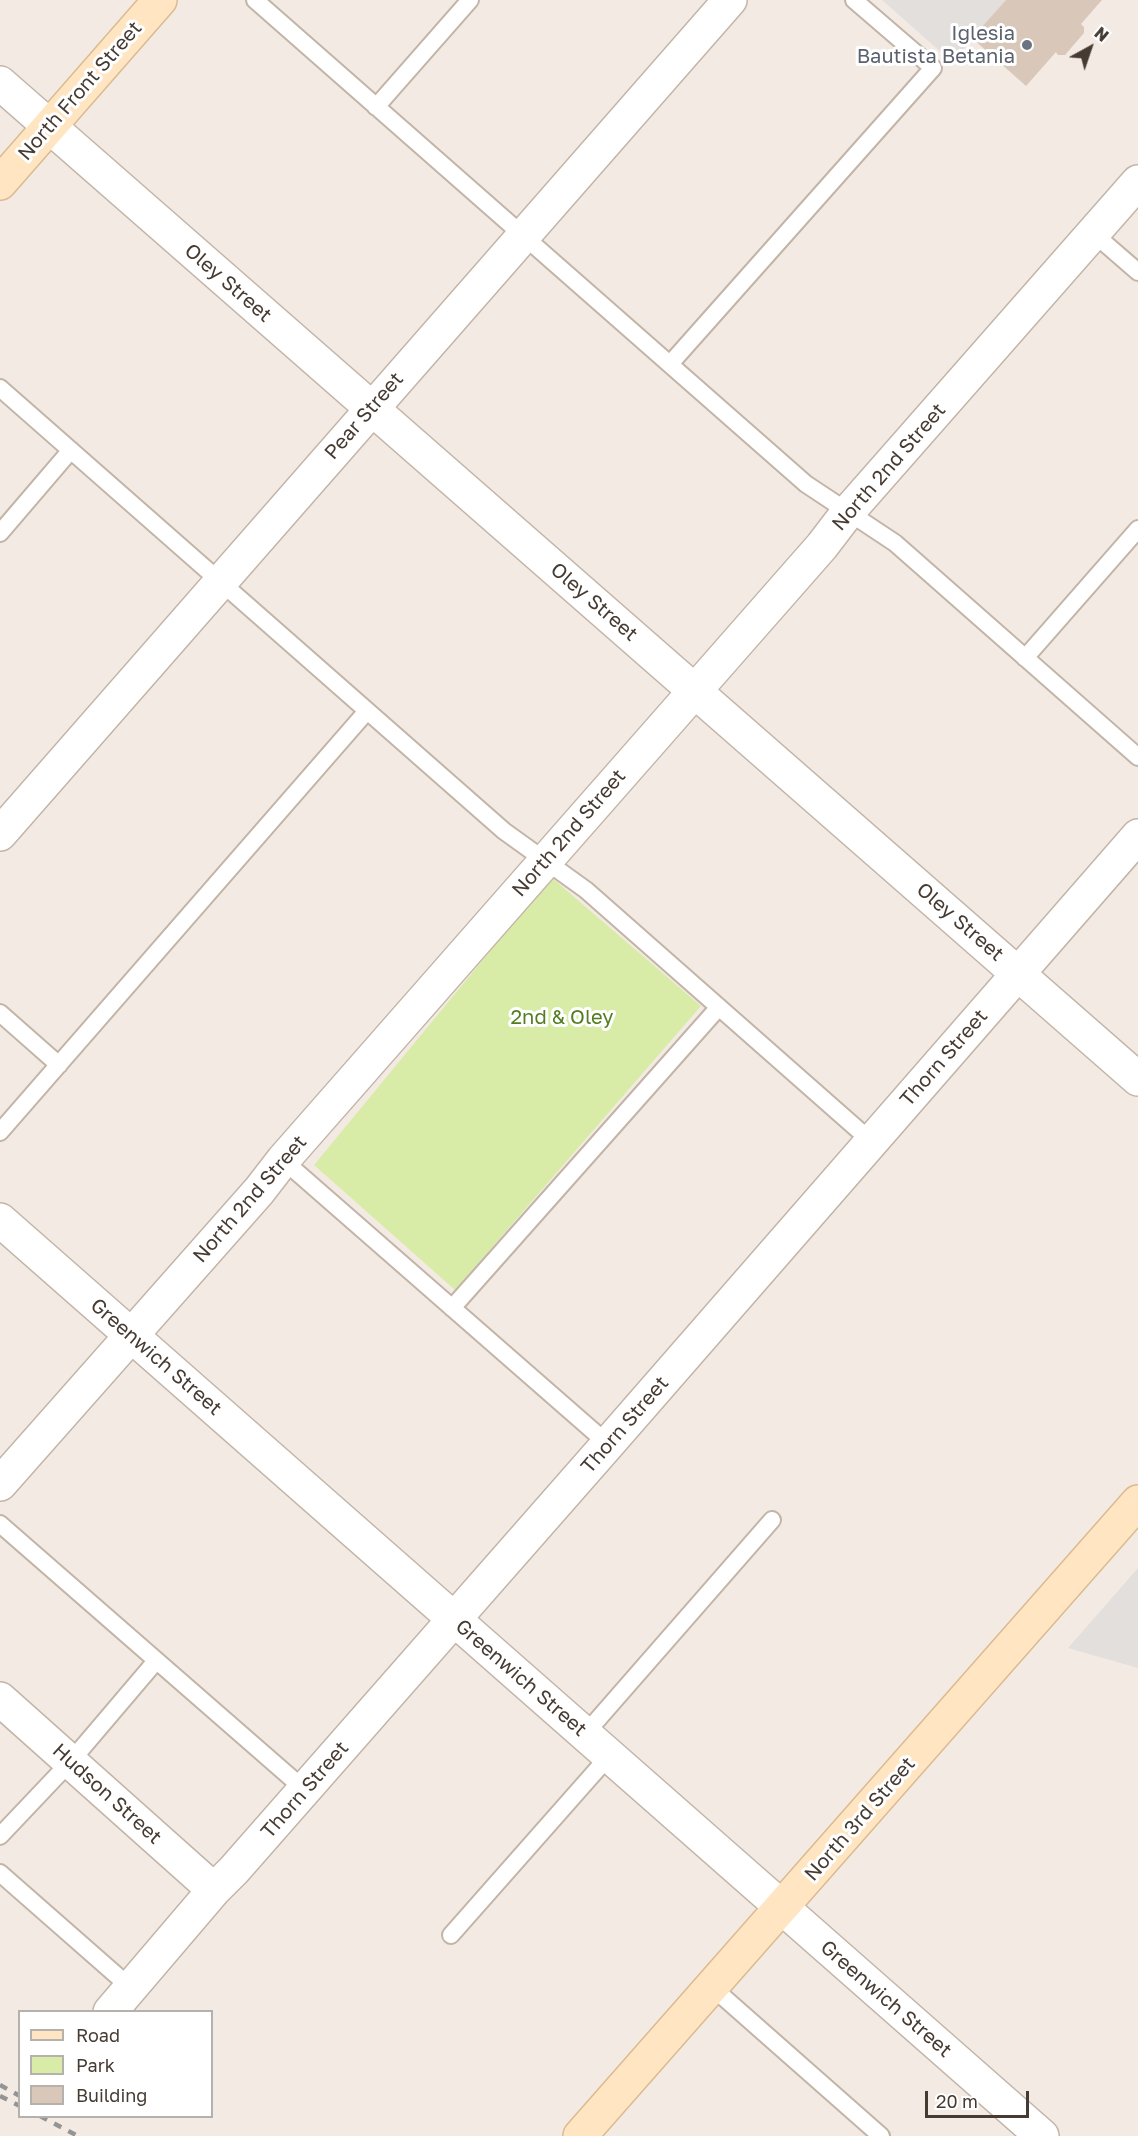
<!DOCTYPE html>
<style>
body{margin:0}
#map{position:relative;width:1138px;height:2136px;overflow:hidden;background:#f3ebe3;font-family:"Golos Text",sans-serif}
canvas{display:block}
.legend{position:absolute;left:18px;top:2010px;width:195px;height:108px;box-sizing:border-box;background:#fff;border:2px solid #b5b1ad;margin:0;padding:8px 10px;list-style:none;font-size:18px;color:#463b33}
.legend li{display:flex;align-items:center;gap:12px;height:30px}
.legend b{width:30px;border:2px solid #b5b1ad}
.north{position:absolute;left:1060px;top:18px;width:60px;height:60px;-webkit-text-stroke:4px #fff;paint-order:stroke;rotate:40deg;font-size:16px;font-weight:700;line-height:24px;text-align:center;color:#463b33}
.north::after{content:'';display:block;margin:auto;width:21px;height:27px;background:#463b33;clip-path:polygon(50% 0,100% 100%,50% 72%,0 100%)}
.scale{position:absolute;left:925px;top:2091px;width:104px;height:27px;box-sizing:border-box;border:3px solid #463b33;border-top:0;padding-left:8px;font-size:18px;line-height:21px;white-space:nowrap;color:#463b33;-webkit-text-stroke:4px #fff;paint-order:stroke}
</style>
<div id="map">
<canvas width="1138" height="2136"></canvas>
<ul class="legend">
<li><b style="height:8px;background:#ffe5c1"></b>Road</li>
<li><b style="height:16px;background:#d9eca7"></b>Park</li>
<li><b style="height:16px;background:#d9c7ba"></b>Building</li>
</ul>
<div class="north">N</div>
<div class="scale">20 m</div>
</div>
<script>
const ctx = document.querySelector('canvas').getContext('2d');
ctx.lineJoin = 'round';
function fill(path, color) { ctx.fillStyle = color; ctx.fill(path, 'evenodd'); }
const shape = rows => new Path2D(rows.map(r => 'M' + r).join(''));
function trace(path, color, width, dash) { ctx.strokeStyle = color; ctx.lineWidth = width; ctx.lineCap = dash ? 'butt' : 'round'; ctx.setLineDash(dash || []); ctx.stroke(path); }
function drawText(font, color, halo, rows, align = 'center') {
  ctx.font = font + ' "Golos Text",sans-serif'; ctx.lineWidth = 6; ctx.setLineDash([]); ctx.textBaseline = 'middle'; ctx.strokeStyle = halo; ctx.fillStyle = color; for (const [text, x, y, turn = 0] of rows) {
    ctx.save(); ctx.translate(x, y); ctx.rotate((+turn || 0) * Math.PI / 180); ctx.textAlign = isNaN(turn) ? turn : align; if (halo) ctx.strokeText(text, 0, 0); ctx.fillText(text, 0, 0); ctx.restore();
  }
}
fill(shape([
 [551,877,701,1006,455,1290,314,1165]
]), '#d9eca7');
fill(shape([
 [882,0,1006,0,952,62],
 [1138,1568,1138,1668,1068,1648]
]), '#e3dfdc');
fill(shape([
 [1006,0,1102,0,1081,24,1084,27,1084,33,1065,55,1058,55,1056,52,1026,86,972,38]
]), '#d9c7ba');
const lane = shape([
 [255,0,806,484,895,543,1138,757],
 [376,107,470,0],
 [1093,233,1138,272],
 [670,364,933,68,854,0],
 [0,388,504,831,586,890,872,1142],
 [0,533,71,450],
 [1025,658,1138,529],
 [0,1013,59,1065],
 [0,1132,367,711],
 [283,1160,608,1444],
 [452,1308,719,1007],
 [0,1524,305,1790],
 [585,1734,772,1520],
 [0,1836,71,1761,156,1661],
 [0,1873,131,1988],
 [451,1935,609,1756],
 [712,1987,881,2136]
]);
const street = shape([
 [0,83,1138,1079],
 [0,834,730,0],
 [0,1220,1042,2136],
 [0,1484,259,1191,283,1160,822,546,848,512,1138,182],
 [0,1699,214,1890],
 [110,2012,214,1890,234,1870,608,1444,1138,836]
]);
const secondary = shape([
 [0,183,160,0],
 [580,2136,1138,1502]
]);
trace(lane, '#c3b4a8', 20);
trace(street, '#c3b4a8', 36);
trace(secondary, '#dbba90', 36);
trace(lane, '#fff', 16);
trace(street, '#fff', 33);
trace(secondary, '#ffe5c1', 33);
trace(shape([
 [0,2085,20,2096],
 [0,2096,20,2106],
 [40,2116,78,2136]
]), '#949494', 4.5, [8, 8]);
for (const [x, y, r, color] of [
 [1027,45,6,"#6b7280"]
]) { const dot = new Path2D(); dot.arc(x, y, r, 0, 2 * Math.PI); ctx.fillStyle = color; ctx.fill(dot); trace(dot, '#fff', 2); }
drawText('20px', '#5b616d', '#fff', [
 ["Iglesia",1015,34],
 ["Bautista Betania",1015,57]
], 'right');
drawText('20px', '#463b33', '#fff', [
 ["North Front Street",80,91,-49],
 ["Oley Street",228,283,41],
 ["Pear Street",364,416,-49],
 ["North 2nd Street",889,467,-49],
 ["Oley Street",594,602,41],
 ["North 2nd Street",569,833,-49],
 ["Oley Street",960,922,41],
 ["Thorn Street",944,1058,-49],
 ["North 2nd Street",250,1199,-49],
 ["Greenwich Street",156,1357,41],
 ["Thorn Street",625,1425,-49],
 ["Greenwich Street",521,1678,41],
 ["Thorn Street",305,1790,-49],
 ["Hudson Street",107,1794,42],
 ["North 3rd Street",860,1819,-49],
 ["Greenwich Street",886,1999,41]
]);
drawText('20px', '#547d21', '#fff', [
 ["2nd & Oley",562,1018]
]);
</script>
